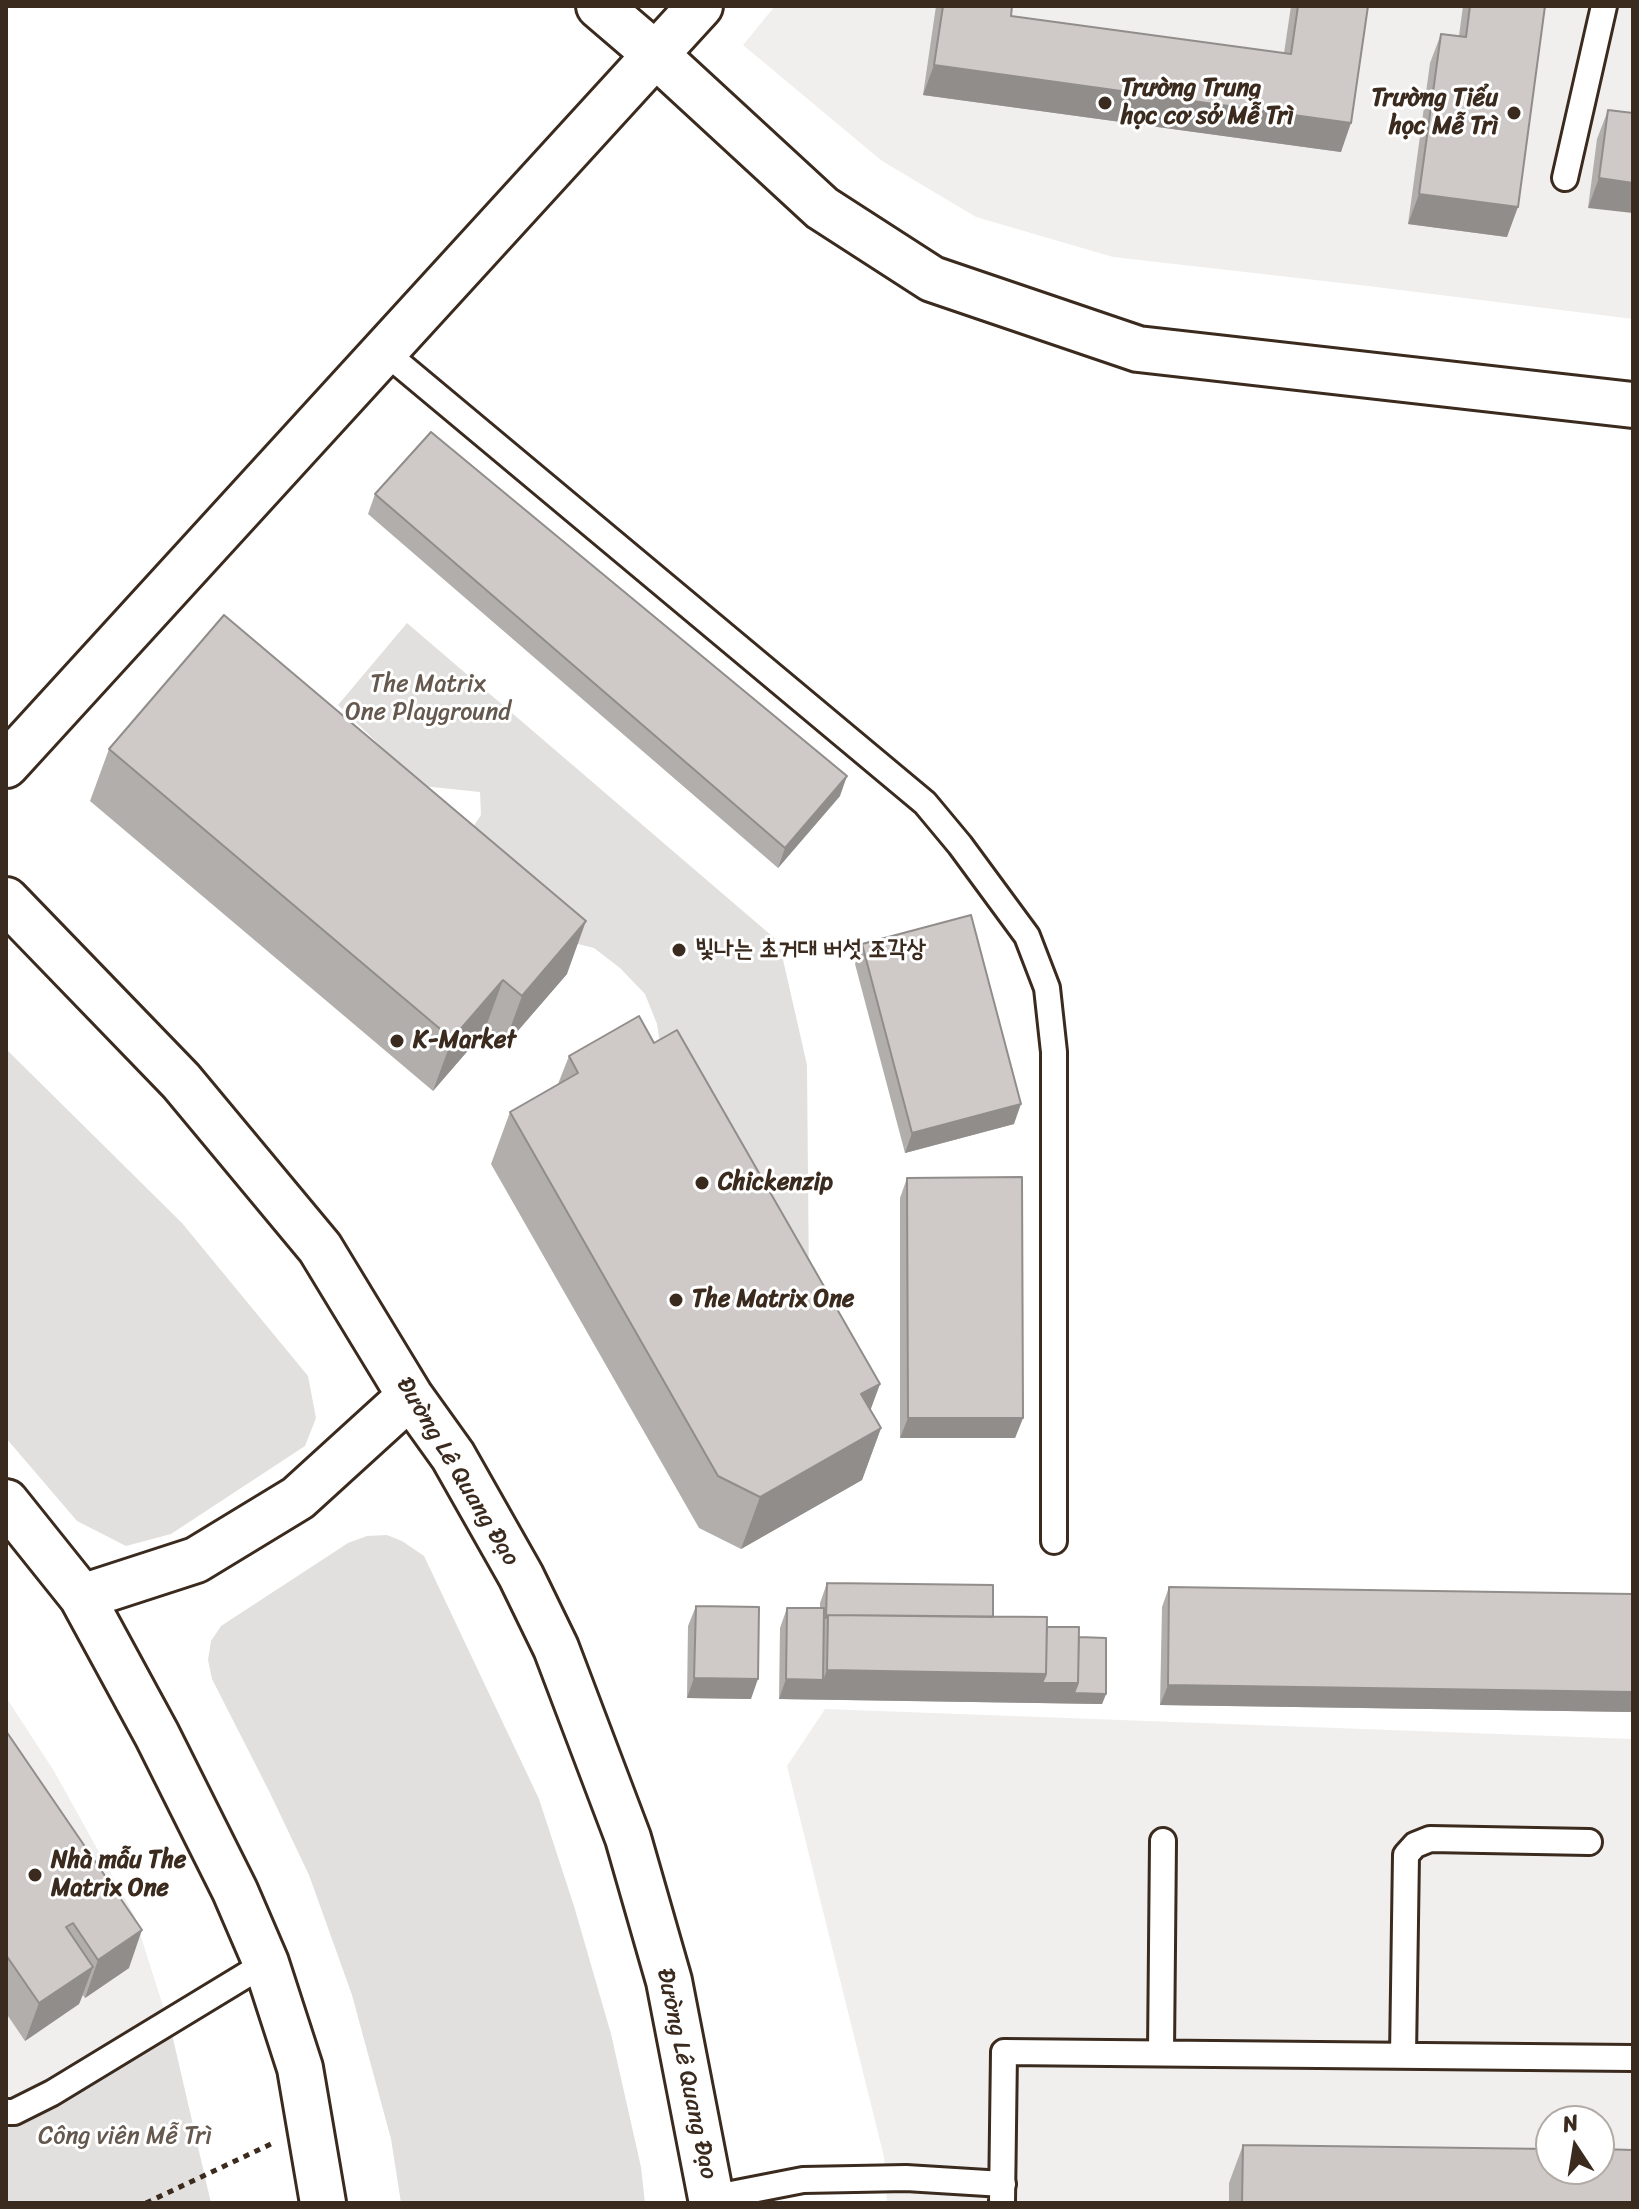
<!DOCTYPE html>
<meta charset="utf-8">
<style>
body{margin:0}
#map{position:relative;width:1639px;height:2209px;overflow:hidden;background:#fff;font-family:Sriracha,sans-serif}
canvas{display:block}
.frame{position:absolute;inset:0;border:8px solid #3b2a1e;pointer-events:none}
.north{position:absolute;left:1535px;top:2105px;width:80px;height:80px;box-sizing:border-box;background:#fff;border:2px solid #b1aaa5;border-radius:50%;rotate:348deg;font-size:22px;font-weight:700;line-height:32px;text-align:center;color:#3b2a1e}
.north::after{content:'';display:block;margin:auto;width:28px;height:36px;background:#3b2a1e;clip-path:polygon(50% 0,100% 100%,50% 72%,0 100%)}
</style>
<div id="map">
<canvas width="1639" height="2209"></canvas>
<div class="frame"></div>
<div class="north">N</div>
</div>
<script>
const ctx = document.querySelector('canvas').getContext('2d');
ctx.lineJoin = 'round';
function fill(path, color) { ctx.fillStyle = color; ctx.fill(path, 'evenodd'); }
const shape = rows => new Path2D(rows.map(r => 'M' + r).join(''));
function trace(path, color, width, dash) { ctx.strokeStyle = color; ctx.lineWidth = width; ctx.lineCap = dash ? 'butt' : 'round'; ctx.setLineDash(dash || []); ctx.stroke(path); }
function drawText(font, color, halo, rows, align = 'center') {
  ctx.font = font + ' Sriracha,"Poor Story",sans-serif'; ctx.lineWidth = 6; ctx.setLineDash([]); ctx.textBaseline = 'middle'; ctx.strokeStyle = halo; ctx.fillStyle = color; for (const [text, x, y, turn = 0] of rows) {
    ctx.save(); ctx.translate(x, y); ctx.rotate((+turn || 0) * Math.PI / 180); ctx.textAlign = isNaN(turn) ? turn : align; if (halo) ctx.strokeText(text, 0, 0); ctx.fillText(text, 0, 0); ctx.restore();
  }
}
fill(shape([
 [775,6,1633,6,1633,319,1368,286,1113,257,976,217,882,161,743,45],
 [6,1697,54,1771,134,1915,172,2034,6,2129],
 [825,1709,1633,1739,1633,2203,887,2203,884,2157,787,1766],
 [1551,2121,1599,2121,1599,2169,1551,2169]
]), '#f1efee');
fill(shape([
 [407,623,779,942,807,1065,809,1287,660,1044,657,1024,645,994,620,968,594,948,566,941,471,830,481,815,480,792,422,786,338,705],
 [6,1049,182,1223,308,1376,316,1418,305,1446,171,1534,126,1546,77,1521,6,1438],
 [387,1535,402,1541,424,1556,539,1799,574,1906,611,2034,641,2167,645,2203,401,2203,391,2139,352,1995,309,1875,269,1791,212,1679,208,1660,211,1641,221,1626,348,1543,367,1536],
 [172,2034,211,2203,6,2203,6,2129]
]), '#e2e0de');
const lane = shape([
 [1565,178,1604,6],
 [385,352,925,803,960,845,1027,936,1047,988,1054,1052,1054,1541],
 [1161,2053,1163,1841],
 [1403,2056,1406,1855,1415,1845,1430,1839,1589,1842],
 [6,2112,14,2112,52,2093,266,1963],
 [711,2198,803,2180,906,2178,1003,2184],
 [1002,2203,1004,2052,1633,2058]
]);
const street = shape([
 [599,6,655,54,822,208,932,279,1138,349,1633,405],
 [6,765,700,6]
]);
const secondary = shape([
 [6,900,181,1081,320,1248,410,1396,453,1456,521,1576,556,1648,628,1838,669,1981,712,2203],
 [6,1502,82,1597,157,1735,235,1891,266,1963,300,2068,323,2203],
 [82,1597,196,1560,298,1498,410,1396]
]);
trace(lane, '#3b2a1e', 30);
trace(street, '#3b2a1e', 50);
trace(secondary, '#3b2a1e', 50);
trace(shape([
 [146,2203,271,2144]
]), '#3b2a1e', 5, [6, 6]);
trace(lane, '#fff', 24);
trace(street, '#fff', 44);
trace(secondary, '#fff', 44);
fill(shape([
 [936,6,1012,6,1011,16,1284,53,1291,6,1368,6,1341,152,923,95],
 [1463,6,1545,6,1507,237,1408,224,1430,63,1441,34,1459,36],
 [1608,110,1633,113,1588,208,1597,139],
 [375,494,840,796,778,868,368,514],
 [109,749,567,974,503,1048,484,1032,433,1091,90,801],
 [862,944,1014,1124,905,1153,855,964],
 [569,1056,880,1384,870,1409,881,1428,862,1480,741,1549,699,1528,491,1164,510,1112,558,1084],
 [907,1178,1023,1418,1015,1438,900,1438,900,1198],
 [827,1583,1047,1627,1079,1637,1106,1694,1102,1704,779,1699,780,1628,787,1608,820,1608,820,1603],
 [1169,1587,1633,1594,1633,1712,1160,1705,1162,1607],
 [696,1606,751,1699,687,1698,688,1626],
 [6,1731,129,1968,85,1998,83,1995,79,2004,25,2041,6,2013],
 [1243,2145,1633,2203,1229,2203,1229,2183]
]), '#b2aeab');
fill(shape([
 [934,65,1351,123,1341,152,923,95],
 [1599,178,1633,183,1633,213,1588,208],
 [1419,194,1518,207,1507,237,1408,224],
 [847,776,840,796,778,868,785,848],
 [586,921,567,974,503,1048,522,996],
 [503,980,484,1032,433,1091,452,1039],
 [1021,1104,1014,1124,905,1153,912,1133],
 [880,1384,861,1436,861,1394],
 [908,1418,1023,1418,1015,1438,900,1438],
 [881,1428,862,1480,741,1549,760,1497],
 [827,1670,1046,1674,1078,1683,1106,1694,1102,1704,779,1699,786,1679,823,1680],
 [694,1678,758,1679,751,1699,687,1698],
 [1168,1685,1633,1692,1633,1712,1160,1705],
 [142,1930,129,1968,85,1998,98,1960],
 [93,1967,79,2004,25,2041,39,2003]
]), '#918d8b');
const building = shape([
 [943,6,1012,6,1011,16,1291,54,1298,6,1368,6,1351,123,934,65,943,6],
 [1470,6,1545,6,1518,207,1419,194,1441,34,1466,37,1470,6],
 [1608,110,1633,113,1633,183,1599,178,1608,110],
 [431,432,847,776,785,848,375,494,431,432],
 [224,615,586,921,522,996,503,980,452,1039,109,749,224,615],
 [971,915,1021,1104,912,1133,862,944,971,915],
 [639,1016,654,1043,677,1030,880,1384,861,1394,881,1428,760,1497,718,1476,510,1112,578,1073,569,1056,639,1016],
 [1022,1177,1023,1418,908,1418,907,1178,1022,1177],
 [827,1583,993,1585,993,1617,828,1615,826,1618,827,1583],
 [1169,1587,1633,1594,1633,1692,1168,1685,1169,1587],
 [696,1606,759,1607,758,1679,694,1678,696,1606],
 [787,1608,824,1608,823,1680,786,1679,787,1608],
 [828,1615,1047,1617,1046,1674,827,1670,828,1615],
 [1047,1627,1079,1627,1078,1683,1042,1683,1046,1674,1047,1627],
 [1079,1637,1106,1638,1106,1694,1074,1693,1078,1683,1079,1637],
 [6,1731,142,1930,98,1960,73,1923,66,1927,93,1967,39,2003,6,1955,6,1731],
 [1243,2145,1551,2149,1551,2169,1599,2169,1599,2149,1633,2150,1633,2203,1242,2203,1243,2145]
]);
fill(building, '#cfcac7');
trace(building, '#918d8b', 2);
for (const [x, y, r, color] of [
 [1105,103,8,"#3b2a1e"],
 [1514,113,8,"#3b2a1e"],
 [679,950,8,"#3b2a1e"],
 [397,1041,8,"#3b2a1e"],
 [702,1183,8,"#3b2a1e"],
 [676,1300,8,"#3b2a1e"],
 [35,1875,8,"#3b2a1e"]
]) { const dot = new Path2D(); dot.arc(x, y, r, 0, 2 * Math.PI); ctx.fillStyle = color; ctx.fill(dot); trace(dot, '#fff', 3); }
drawText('bold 24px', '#3b2a1e', '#fff', [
 ["Trường Trung",1121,89],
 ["học cơ sở Mễ Trì",1121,117],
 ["Trường Tiểu",1498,99,"right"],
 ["học Mễ Trì",1498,127,"right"],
 ["빛나는 초거대 버섯 조각상",695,950],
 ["K-Market",413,1041],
 ["Chickenzip",718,1183],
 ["The Matrix One",692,1300],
 ["Nhà mẫu The",51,1861],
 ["Matrix One",51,1889]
], 'left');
drawText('24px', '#65584e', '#fff', [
 ["The Matrix",428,685],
 ["One Playground",428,713],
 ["Công viên Mễ Trì",125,2137]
]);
drawText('24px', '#3b2a1e', '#fff', [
 ["Đường Lê Quang Đạo",457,1472,59],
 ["Đường Lê Quang Đạo",686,2074,78]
]);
</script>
